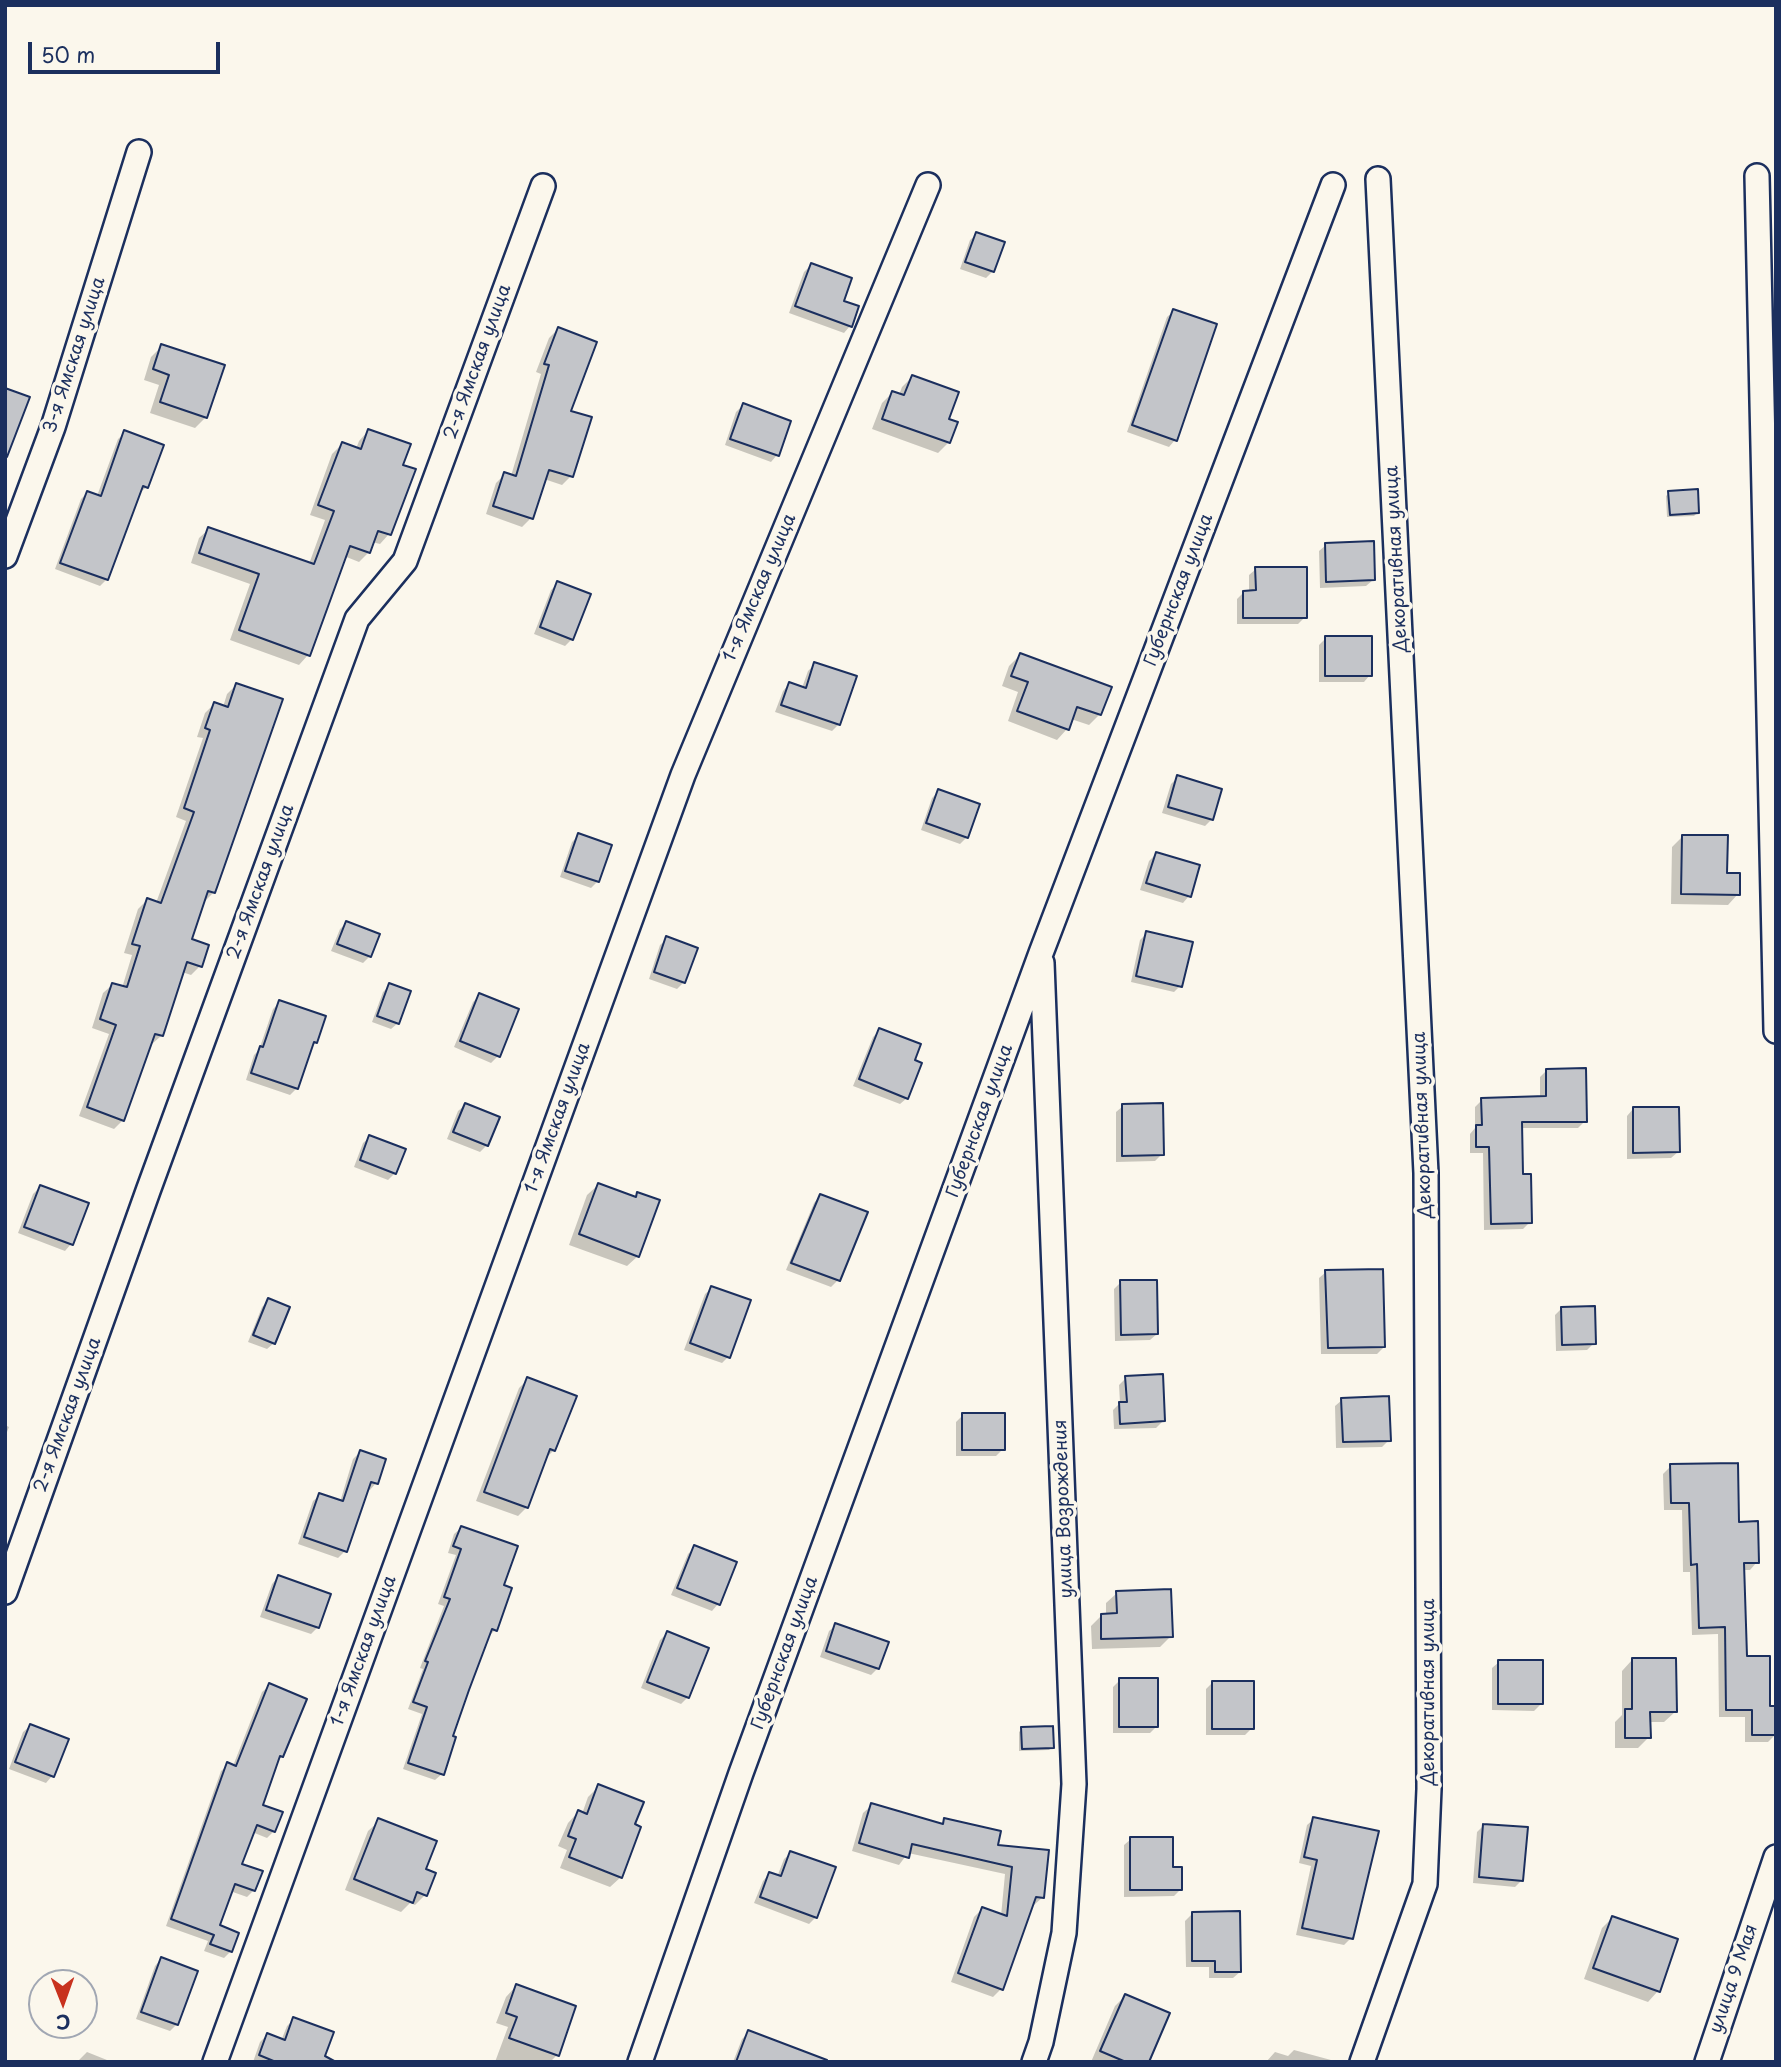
<!DOCTYPE html>
<meta charset="utf-8">
<style>
body{margin:0}
#map{position:relative;width:1781px;height:2067px;overflow:hidden;background:#fbf7ec;font-family:"Playpen Sans",sans-serif}
canvas{display:block}
.frame{position:absolute;inset:0;border:7px solid #1b2f5e;pointer-events:none}
.north{position:absolute;left:28px;top:1969px;width:70px;height:70px;box-sizing:border-box;background:#fbf7ec;border:2px solid #a1a7b3;border-radius:50%;rotate:179deg;font-size:19px;font-weight:700;line-height:28px;text-align:center;color:#1b2f5e}
.north::after{content:'';display:block;margin:auto;width:24px;height:32px;background:#c8321e;clip-path:polygon(50% 0,100% 100%,50% 72%,0 100%)}
.scale{position:absolute;left:28px;top:42px;width:192px;height:32px;box-sizing:border-box;border:4px solid #1b2f5e;border-top:0;padding-left:9px;font-size:21px;line-height:24px;white-space:nowrap;color:#1b2f5e;-webkit-text-stroke:5px #fbf7ec;paint-order:stroke}
</style>
<div id="map">
<canvas width="1781" height="2067"></canvas>
<div class="frame"></div>
<div class="north">С</div>
<div class="scale">50 m</div>
</div>
<script>
const ctx = document.querySelector('canvas').getContext('2d');
ctx.lineJoin = 'round';
function fill(path, color) { ctx.fillStyle = color; ctx.fill(path, 'evenodd'); }
const shape = rows => new Path2D(rows.map(r => 'M' + r).join(''));
function trace(path, color, width, dash) { ctx.strokeStyle = color; ctx.lineWidth = width; ctx.lineCap = dash ? 'butt' : 'round'; ctx.setLineDash(dash || []); ctx.stroke(path); }
function drawText(font, color, halo, rows, align = 'center') {
  ctx.font = font + ' "Playpen Sans",sans-serif'; ctx.lineWidth = 7; ctx.setLineDash([]); ctx.textBaseline = 'middle'; ctx.strokeStyle = halo; ctx.fillStyle = color; for (const [text, x, y, turn = 0] of rows) {
    ctx.save(); ctx.translate(x, y); ctx.rotate((+turn || 0) * Math.PI / 180); ctx.textAlign = isNaN(turn) ? turn : align; if (halo) ctx.strokeText(text, 0, 0); ctx.fillText(text, 0, 0); ctx.restore();
  }
}
fill(shape([
 [977,234,993,271,986,278,960,269,970,240],
 [811,265,841,302,850,326,844,333,789,313,804,272],
 [1174,311,1175,440,1169,447,1127,432,1167,317],
 [558,329,569,412,589,418,571,476,562,485,544,479,531,518,522,527,486,514,496,483,505,474,511,476,541,374,536,372,549,338],
 [162,346,206,417,195,428,150,413,159,385,144,380,151,357],
 [912,377,947,420,955,423,948,443,938,453,872,429,882,403,892,393,899,395,902,387],
 [743,405,777,455,771,462,725,445,736,412],
 [368,431,401,466,389,534,380,544,372,542,369,552,359,562,344,556,308,655,299,665,230,640,250,584,191,563,199,538,209,529,309,564,325,520,310,515,332,454,342,444,356,449,359,441],
 [125,433,147,487,139,493,107,579,100,586,55,569,81,499,87,493,97,496,118,439],
 [1669,493,1697,513,1694,516,1667,517,1666,496],
 [1326,545,1373,580,1366,586,1320,588,1319,551],
 [1256,569,1305,617,1298,624,1237,624,1237,599,1244,592,1249,592,1249,575],
 [558,583,572,639,565,646,534,634,551,590],
 [1326,638,1370,675,1364,682,1319,682,1319,645],
 [1020,655,1100,714,1089,725,1071,719,1067,729,1057,740,1008,721,1018,692,1002,686,1009,666],
 [815,664,839,724,832,731,775,712,783,691,789,684,802,688,808,671],
 [236,685,214,892,205,901,203,901,190,940,200,966,191,975,182,972,161,1036,152,1044,150,1044,123,1120,114,1129,79,1116,109,1034,92,1028,103,993,112,985,122,988,132,955,124,953,138,909,147,900,156,903,186,821,176,817,203,738,197,737,205,713,214,704,223,707,227,694],
 [1178,777,1220,790,1211,820,1205,826,1162,813,1171,784],
 [939,791,967,837,960,844,921,830,932,798],
 [579,835,610,846,597,882,591,888,560,877,572,842],
 [1683,836,1725,875,1738,894,1728,905,1671,904,1672,847],
 [1156,854,1189,896,1183,903,1140,890,1149,861],
 [346,923,377,935,369,957,363,963,331,951,340,929],
 [1147,933,1180,986,1174,992,1131,982,1140,940],
 [667,939,684,982,677,989,649,979,660,945],
 [390,985,398,1023,391,1029,372,1022,383,992],
 [480,995,498,1056,491,1063,454,1047,473,1002],
 [280,1002,316,1042,311,1047,297,1088,290,1095,246,1080,254,1055,259,1050,273,1009],
 [880,1030,913,1061,907,1098,900,1104,853,1086,873,1037],
 [1547,1070,1585,1121,1578,1128,1521,1128,1522,1176,1530,1222,1523,1229,1484,1230,1483,1153,1470,1153,1470,1134,1475,1128,1475,1107,1482,1100,1540,1098,1540,1077],
 [465,1105,487,1145,480,1152,447,1139,458,1111],
 [1123,1106,1162,1154,1155,1161,1116,1162,1116,1112],
 [1633,1109,1678,1152,1671,1158,1627,1159,1627,1116],
 [370,1137,395,1173,388,1180,354,1167,363,1143],
 [598,1185,634,1198,638,1194,638,1256,627,1266,569,1245,587,1195],
 [40,1187,71,1244,65,1251,18,1233,33,1194],
 [820,1196,838,1280,831,1287,786,1270,814,1203],
 [1326,1272,1384,1347,1377,1354,1321,1354,1319,1278],
 [1121,1282,1157,1334,1150,1340,1115,1341,1114,1289],
 [712,1288,728,1357,722,1363,684,1350,705,1294],
 [269,1300,274,1343,267,1349,248,1342,262,1307],
 [1562,1308,1594,1343,1587,1350,1556,1351,1555,1315],
 [1126,1378,1163,1421,1156,1428,1114,1429,1113,1410,1120,1403,1119,1385],
 [528,1379,554,1450,544,1460,527,1507,518,1516,476,1501,519,1388],
 [1342,1400,1389,1440,1382,1447,1336,1448,1335,1406],
 [963,1415,1003,1449,996,1456,956,1456,956,1422],
 [5,1425,9,1427,5,1437],
 [360,1452,376,1483,370,1490,366,1489,345,1551,338,1558,298,1544,313,1501,320,1495,340,1502,353,1459],
 [1671,1466,1737,1523,1757,1562,1750,1570,1742,1570,1745,1658,1768,1708,1776,1734,1768,1742,1745,1742,1745,1717,1719,1717,1718,1634,1692,1635,1690,1572,1683,1572,1682,1510,1664,1510,1663,1474],
 [461,1528,502,1586,495,1630,488,1637,451,1737,442,1774,435,1780,403,1769,422,1714,408,1709,423,1669,420,1668,444,1606,438,1604,456,1555,448,1553,454,1534],
 [695,1547,735,1563,718,1604,712,1611,671,1595,688,1554],
 [278,1577,318,1627,311,1634,260,1617,272,1584],
 [1117,1593,1171,1636,1160,1647,1092,1649,1091,1626,1101,1616,1106,1615,1106,1603],
 [836,1625,878,1668,871,1675,820,1657,829,1631],
 [667,1633,688,1697,681,1704,641,1688,660,1640],
 [1632,1660,1675,1712,1664,1722,1649,1722,1649,1737,1638,1748,1615,1748,1615,1722,1622,1715,1622,1671],
 [1499,1662,1541,1704,1534,1711,1492,1710,1492,1668],
 [1120,1680,1157,1726,1150,1733,1113,1733,1113,1687],
 [1213,1682,1252,1728,1245,1735,1206,1735,1206,1689],
 [269,1686,282,1756,277,1762,260,1806,274,1831,267,1838,252,1832,240,1865,254,1890,247,1897,230,1891,217,1926,231,1951,224,1958,204,1951,208,1941,166,1926,221,1771,228,1765,233,1766,262,1692],
 [30,1726,52,1776,46,1783,9,1769,23,1732],
 [1022,1729,1052,1747,1049,1750,1019,1751,1019,1732],
 [599,1786,632,1825,621,1877,610,1887,560,1868,567,1850,558,1846,568,1823,578,1812,582,1814,588,1797],
 [872,1805,940,1825,944,1820,996,1846,1043,1897,1034,1905,1031,1905,1001,1989,993,1997,951,1982,974,1917,982,1909,1001,1916,1005,1874,908,1853,899,1865,852,1851,863,1813],
 [1314,1819,1351,1938,1344,1945,1296,1935,1311,1866,1299,1863,1307,1825],
 [379,1821,423,1870,425,1895,415,1905,410,1903,401,1912,345,1890,368,1831],
 [1484,1825,1522,1880,1515,1887,1473,1883,1477,1832],
 [1131,1839,1171,1869,1180,1890,1174,1896,1124,1897,1124,1845],
 [791,1853,816,1917,809,1924,754,1903,763,1881,769,1874,777,1877,784,1859],
 [1192,1914,1240,1972,1233,1978,1209,1978,1209,1967,1186,1967,1185,1921],
 [1612,1918,1658,1991,1648,2002,1584,1979,1602,1928],
 [161,1959,177,2024,170,2031,136,2019,155,1966],
 [516,1986,557,2055,550,2062,495,2062,508,2027,496,2023,506,1997],
 [1125,1996,1147,2062,1091,2062,1115,2006],
 [294,2019,321,2062,253,2062,260,2042,267,2035,281,2041,287,2026],
 [749,2032,791,2062,733,2062,742,2039],
 [1294,2050,1331,2060,1330,2062,1266,2062,1275,2052,1288,2056],
 [87,2052,112,2062,77,2062]
]), '#0003');
const building = shape([
 [976,232,1005,242,994,272,965,262,976,232],
 [811,263,852,278,844,301,859,306,852,327,795,306,811,263],
 [1173,309,1217,324,1177,441,1132,425,1173,309],
 [558,327,597,342,571,411,592,417,573,477,549,470,533,519,493,506,504,472,516,476,549,365,544,364,558,327],
 [161,344,225,365,207,418,160,402,169,375,153,369,161,344],
 [912,375,959,392,949,419,958,422,950,443,882,419,892,391,904,395,912,375],
 [5,388,30,397,7,457,5,457,5,388],
 [743,403,791,421,779,456,730,439,743,403],
 [368,429,411,444,403,465,416,469,391,535,378,531,370,553,350,546,310,656,239,630,259,574,199,553,208,527,314,564,334,511,318,505,342,442,361,449,368,429],
 [124,430,164,445,148,488,143,486,108,580,60,563,87,491,101,496,124,430],
 [1698,489,1699,513,1670,515,1668,491,1698,489],
 [1374,541,1375,580,1326,582,1325,543,1374,541],
 [1255,567,1307,567,1307,618,1243,618,1243,591,1256,590,1255,567],
 [557,581,591,594,573,640,540,627,557,581],
 [1325,636,1372,636,1372,676,1325,676,1325,636],
 [1020,653,1112,687,1101,715,1077,707,1069,730,1017,711,1028,682,1011,676,1020,653],
 [814,662,857,676,840,725,781,705,789,682,806,688,814,662],
 [236,683,283,699,215,893,208,891,192,939,209,945,202,967,187,962,163,1036,155,1034,124,1121,87,1107,116,1025,100,1019,112,983,127,987,140,946,132,944,147,898,161,903,194,812,184,808,210,730,205,728,214,702,228,707,236,683],
 [1177,775,1222,789,1213,820,1168,807,1177,775],
 [938,789,980,804,968,838,926,823,938,789],
 [578,833,612,845,599,882,565,871,578,833],
 [1682,835,1728,835,1727,873,1740,873,1740,895,1681,894,1682,835],
 [1156,852,1200,865,1191,897,1146,883,1156,852],
 [346,921,380,934,371,957,337,944,346,921],
 [1146,931,1193,942,1182,987,1136,976,1146,931],
 [666,936,698,948,685,983,654,972,666,936],
 [389,983,411,991,399,1024,377,1016,389,983],
 [479,993,519,1009,500,1057,460,1041,479,993],
 [279,1000,326,1016,317,1043,314,1042,298,1089,251,1073,260,1046,263,1047,279,1000],
 [879,1028,921,1044,915,1060,922,1063,908,1099,859,1079,879,1028],
 [1586,1068,1587,1122,1522,1122,1523,1174,1531,1174,1532,1223,1491,1224,1489,1147,1476,1147,1476,1125,1482,1125,1481,1098,1546,1096,1546,1069,1586,1068],
 [465,1103,500,1117,488,1146,453,1132,465,1103],
 [1163,1103,1164,1155,1122,1156,1122,1104,1163,1103],
 [1633,1107,1679,1107,1680,1152,1633,1153,1633,1107],
 [369,1135,406,1149,396,1174,360,1160,369,1135],
 [598,1183,636,1197,637,1192,660,1200,639,1257,579,1234,598,1183],
 [40,1185,89,1203,73,1245,24,1227,40,1185],
 [820,1194,868,1212,840,1281,791,1263,820,1194],
 [1383,1269,1385,1347,1328,1348,1325,1270,1383,1269],
 [1120,1280,1157,1280,1158,1334,1121,1335,1120,1280],
 [711,1286,751,1300,730,1358,690,1343,711,1286],
 [268,1298,290,1307,275,1344,253,1335,268,1298],
 [1595,1306,1596,1344,1562,1345,1561,1307,1595,1306],
 [1163,1374,1165,1421,1120,1424,1119,1402,1127,1402,1125,1376,1163,1374],
 [527,1377,577,1396,555,1451,550,1449,528,1508,484,1492,527,1377],
 [1389,1396,1391,1441,1343,1442,1341,1398,1389,1396],
 [962,1413,1005,1413,1005,1450,962,1450,962,1413],
 [360,1450,386,1459,378,1484,371,1482,347,1552,304,1537,319,1493,343,1501,360,1450],
 [1738,1463,1739,1522,1758,1521,1759,1563,1744,1563,1747,1656,1770,1656,1770,1706,1776,1706,1776,1735,1752,1735,1752,1710,1726,1710,1725,1627,1699,1628,1697,1564,1691,1565,1689,1503,1671,1503,1670,1464,1738,1463],
 [461,1526,518,1546,504,1585,512,1588,497,1631,492,1629,469,1690,453,1736,456,1737,444,1775,408,1763,427,1707,413,1702,428,1662,425,1661,450,1599,444,1597,461,1549,453,1546,461,1526],
 [694,1545,737,1562,720,1605,677,1588,694,1545],
 [278,1575,331,1594,319,1628,266,1610,278,1575],
 [1171,1589,1173,1637,1101,1639,1101,1614,1117,1613,1116,1591,1171,1589],
 [835,1623,889,1642,879,1669,826,1651,835,1623],
 [667,1631,709,1648,689,1698,647,1682,667,1631],
 [1632,1658,1676,1658,1677,1712,1650,1712,1651,1738,1625,1738,1625,1709,1632,1709,1632,1658],
 [1498,1660,1543,1660,1543,1704,1498,1704,1498,1660],
 [1119,1678,1158,1678,1158,1727,1119,1727,1119,1678],
 [1212,1681,1254,1681,1254,1729,1212,1729,1212,1681],
 [269,1683,307,1699,283,1757,280,1756,263,1805,283,1812,275,1832,257,1825,242,1864,263,1871,255,1891,235,1884,220,1925,239,1933,232,1952,210,1944,214,1935,171,1919,227,1762,236,1766,269,1683],
 [30,1724,69,1739,54,1777,15,1762,30,1724],
 [1053,1726,1054,1748,1022,1749,1021,1727,1053,1726],
 [598,1784,644,1802,635,1824,641,1827,622,1878,569,1857,576,1839,568,1836,578,1810,587,1814,598,1784],
 [871,1803,943,1824,944,1818,1001,1831,998,1845,1049,1850,1044,1898,1036,1897,1003,1990,958,1973,982,1907,1007,1916,1012,1867,912,1844,909,1858,859,1843,871,1803],
 [1313,1817,1379,1831,1353,1939,1302,1928,1317,1860,1304,1857,1313,1817],
 [378,1818,437,1841,426,1869,436,1873,427,1896,417,1892,413,1903,354,1879,378,1818],
 [1483,1824,1528,1827,1523,1881,1479,1877,1483,1824],
 [1130,1837,1173,1837,1173,1867,1182,1867,1182,1890,1130,1890,1130,1837],
 [790,1851,836,1867,817,1918,760,1897,769,1872,781,1876,790,1851],
 [1240,1911,1241,1972,1215,1972,1215,1961,1192,1961,1192,1912,1240,1911],
 [1612,1916,1678,1939,1660,1992,1593,1968,1612,1916],
 [161,1957,198,1971,178,2025,141,2012,161,1957],
 [516,1984,576,2006,559,2056,509,2038,517,2017,506,2013,516,1984],
 [1125,1994,1170,2013,1149,2062,1126,2062,1100,2051,1125,1994],
 [293,2017,334,2032,325,2056,336,2062,276,2062,259,2055,267,2033,285,2040,293,2017],
 [748,2030,827,2060,827,2062,736,2062,748,2030]
]);
fill(building, '#c3c5c9');
trace(building, '#1b2f5e', 2);
const street = shape([
 [1757,176,1776,1031],
 [5,556,53,427,139,152],
 [5,1592,148,1191,357,619,405,561,543,186],
 [215,2062,683,775,928,185],
 [640,2062,741,1773,1041,953,1333,185],
 [1034,2062,1041,2042,1064,1933,1074,1784,1042,963],
 [1362,2062,1425,1884,1429,1789,1426,1173,1378,179],
 [1707,2062,1776,1857]
]);
trace(street, '#1b2f5e', 28);
trace(street, '#fbf7ec', 23);
drawText('18px', '#1b2f5e', '#fbf7ec', [
 ["3-я Ямская улица",75,355,-72],
 ["2-я Ямская улица",478,362,-70],
 ["Декоративная улица",1397,559,-93],
 ["1-я Ямская улица",760,588,-67],
 ["Губернская улица",1179,590,-69],
 ["2-я Ямская улица",261,882,-70],
 ["1-я Ямская улица",558,1118,-70],
 ["Губернская улица",980,1121,-70],
 ["Декоративная улица",1423,1125,-92],
 ["2-я Ямская улица",68,1415,-70],
 ["улица Возрождения",1064,1509,-92],
 ["1-я Ямская улица",364,1651,-70],
 ["Губернская улица",785,1653,-70],
 ["Декоративная улица",1429,1692,-90],
 ["улица 9 Мая",1734,1979,-71]
]);
</script>
